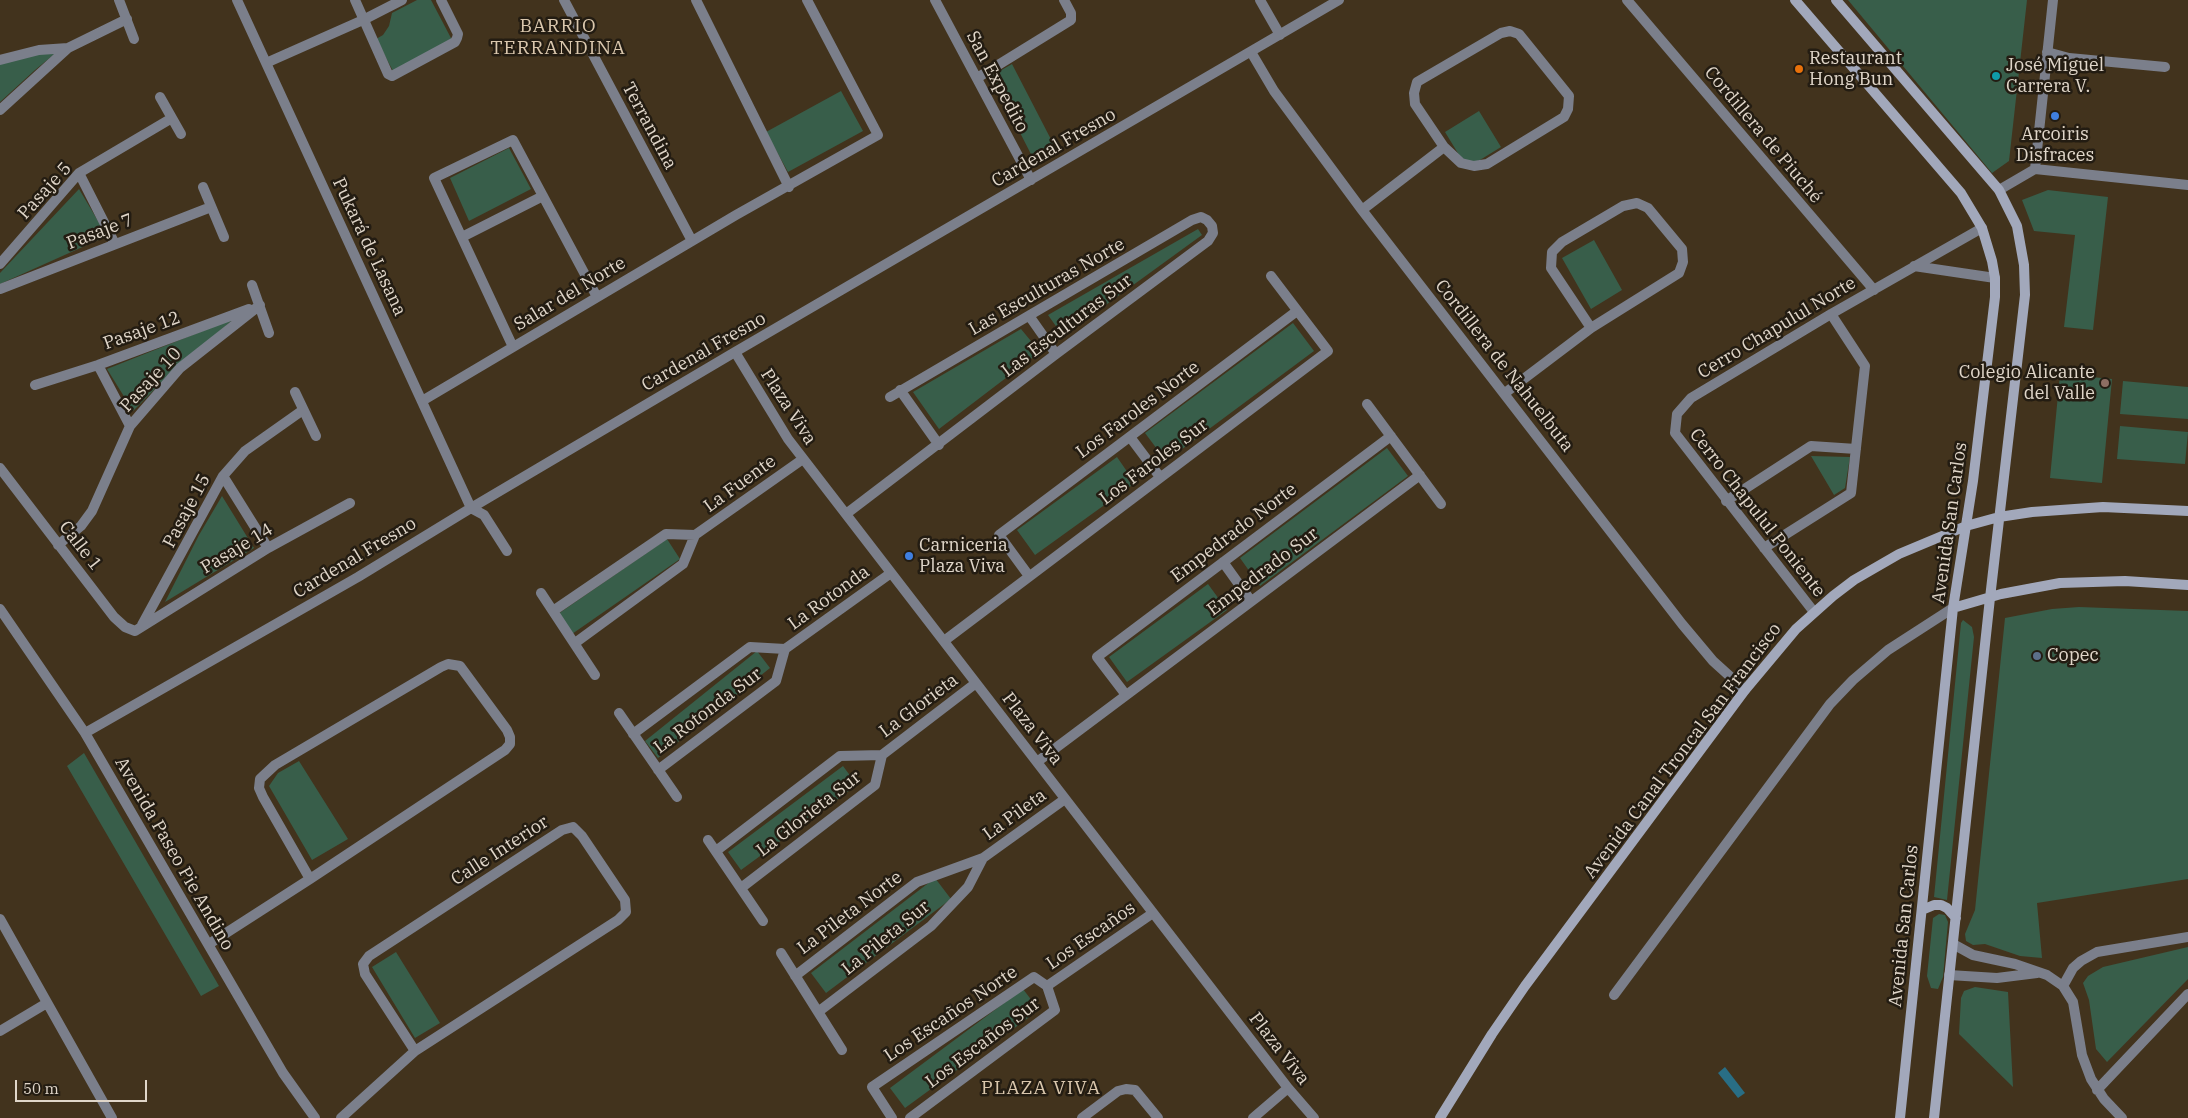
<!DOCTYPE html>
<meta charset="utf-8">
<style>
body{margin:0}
#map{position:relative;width:2188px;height:1118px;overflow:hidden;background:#42331d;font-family:"IBM Plex Serif",serif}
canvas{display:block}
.scale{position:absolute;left:15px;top:1080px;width:132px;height:22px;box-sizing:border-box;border:2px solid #e0d6c9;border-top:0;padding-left:6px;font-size:15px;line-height:18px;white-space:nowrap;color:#e0d6c9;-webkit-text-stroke:4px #231c12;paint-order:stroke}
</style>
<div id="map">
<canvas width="2188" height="1118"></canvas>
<div class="scale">50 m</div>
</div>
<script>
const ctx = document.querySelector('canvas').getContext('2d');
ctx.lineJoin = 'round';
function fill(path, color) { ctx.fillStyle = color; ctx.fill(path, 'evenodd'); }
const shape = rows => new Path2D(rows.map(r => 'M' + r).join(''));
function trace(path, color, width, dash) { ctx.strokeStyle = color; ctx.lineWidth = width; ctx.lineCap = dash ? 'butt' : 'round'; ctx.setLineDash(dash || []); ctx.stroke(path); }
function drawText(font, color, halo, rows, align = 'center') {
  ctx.font = font + ' "IBM Plex Serif",serif'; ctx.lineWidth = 5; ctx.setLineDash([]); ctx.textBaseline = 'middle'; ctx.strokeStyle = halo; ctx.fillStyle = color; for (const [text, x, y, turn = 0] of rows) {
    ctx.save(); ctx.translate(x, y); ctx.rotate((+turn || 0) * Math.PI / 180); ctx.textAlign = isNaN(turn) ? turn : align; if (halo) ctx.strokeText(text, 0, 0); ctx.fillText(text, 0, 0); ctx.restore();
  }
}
fill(shape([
 [417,0,431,0,452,40,393,71,376,39,383,35,389,26,392,13],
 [1848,0,2027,0,2009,161,1992,173],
 [63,47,35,70,0,102,0,57],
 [1012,64,1057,151,1035,162,991,76],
 [841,91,863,131,788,172,766,132],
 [1479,111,1501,147,1467,168,1445,132],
 [509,148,531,189,469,221,450,178],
 [79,189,107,236,0,284,0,273],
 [2048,190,2108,197,2093,330,2064,327,2075,235,2034,231,2022,200],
 [1198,229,1202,235,1063,336,1048,315],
 [1594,240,1622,290,1591,309,1562,258],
 [235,318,176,368,133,411,107,369],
 [1293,323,1314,351,1166,461,1145,433],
 [1021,329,1040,352,939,429,913,392],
 [2060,374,2112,379,2102,483,2050,478],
 [2123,381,2188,387,2188,419,2120,414],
 [2120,426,2188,432,2185,464,2117,459],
 [1387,448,1408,476,1260,586,1240,558],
 [1811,456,1850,457,1845,488,1834,495],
 [1117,457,1135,483,1035,555,1017,530],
 [222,496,254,548,165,602,199,535],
 [667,539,680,559,572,634,558,614],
 [1208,584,1227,610,1127,682,1109,657],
 [2079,607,2188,611,2188,879,2037,903,2042,958,2020,956,1985,944,1973,945,1966,941,1965,934,1975,910,2005,618,2052,609],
 [1963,620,1972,627,1974,637,1947,900,1934,897,1961,623],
 [757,651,770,668,658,758,645,741],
 [84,753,219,986,201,996,67,766],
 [299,761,348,839,312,860,269,786,278,773],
 [843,766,857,785,741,870,728,852],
 [935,878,951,899,826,993,811,973],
 [1939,914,1945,915,1948,922,1943,977,1938,989,1931,988,1927,976,1933,918],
 [2188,947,2188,979,2107,1062,2096,1049,2089,1000,2083,983,2088,976,2103,967],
 [396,952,440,1023,415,1038,372,967],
 [1975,987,2008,992,2013,1087,1959,1034,1961,998,1964,991],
 [1023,989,1039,1010,905,1108,890,1088]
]), '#385e4a');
fill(shape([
 [1725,1067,1745,1093,1738,1098,1718,1073]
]), '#296e85');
trace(shape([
 [119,0,134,39],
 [237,0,471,508,484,515,507,551],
 [355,0,388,74,392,76,455,42,457,38,458,34,441,0],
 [564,0,692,241],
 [696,0,789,187],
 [935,0,1031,180],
 [1260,0,1280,35],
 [1627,0,1874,290],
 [1510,31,1519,34,1569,96,1568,109,1564,117,1487,164,1474,166,1461,163,1444,147,1415,104,1414,93,1417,82,1501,33,1510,31],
 [1251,52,1274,91,1362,210,1682,624,1713,661,1745,690],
 [2047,52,2069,58,2165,67],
 [0,60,39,50,68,48],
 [266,63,363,20,402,0],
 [977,78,1071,20,1071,13,1064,0],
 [160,97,181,134],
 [0,110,68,48,127,19],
 [2035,169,2053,0],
 [79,173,115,244],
 [203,187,224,237],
 [1999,190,2035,169,2188,185],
 [1362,210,1444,147],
 [462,237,543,196],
 [0,264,79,173,172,118],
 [1914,266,1995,278],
 [252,285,269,333],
 [0,289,211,207],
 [1030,317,1056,354],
 [513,347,434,178,513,140,597,297],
 [735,352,788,439,1288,1088,1314,1118],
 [98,365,130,426],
 [35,385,98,365,249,309],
 [900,390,939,445],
 [295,392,316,436],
 [1505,393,1591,328,1679,273,1683,262,1682,249,1648,208,1637,203,1623,206,1562,242,1552,252,1551,268,1591,328],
 [422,401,736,215,878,135,807,0],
 [1367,404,1441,504],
 [1130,437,1160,477],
 [0,468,114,617,125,627,135,631,268,548,350,503],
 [223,476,268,548],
 [1726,501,1811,446,1856,449],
 [846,514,1056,354,1208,241,1213,233,1212,226,1207,220,1201,217,1192,220,890,397],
 [695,535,803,459],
 [58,545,81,526,92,511,130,426,180,368,260,305],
 [1764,548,1851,493,1865,366,1831,314],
 [1223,562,1251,601],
 [1029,576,999,535,1297,311],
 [541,593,595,675],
 [0,609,85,733,283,1073,315,1118],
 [553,611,666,534,695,535],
 [1814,612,1675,433,1677,414,1691,398,1831,314,1982,228],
 [142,625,223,476,245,451,303,410],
 [944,641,1328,351,1271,276],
 [575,643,683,564,695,535],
 [785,649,891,573],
 [1126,695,1097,657,1391,436],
 [619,713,677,797],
 [85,733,358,577,471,508,735,352,1339,0],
 [633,734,750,647,785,649],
 [882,755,976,683],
 [1037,762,1420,475],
 [658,770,776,681,785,649],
 [708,840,763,921],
 [716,851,840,756,882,755],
 [741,888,875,785,882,755],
 [0,919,112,1118],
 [209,944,310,879,505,750,510,744,510,737,507,730,460,666,448,664,441,667,275,765,260,779,259,788,263,797,310,879],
 [1953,944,1973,955,2015,964,2047,975,2063,986,2073,1002,2082,1055,2091,1079,2104,1099,2122,1118],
 [781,953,842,1050],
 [1949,975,1997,978,2037,973],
 [795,976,917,882,983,858,1065,799],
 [1047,986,1153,913],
 [2063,986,2073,968,2081,961,2097,952,2188,937],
 [1614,995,1830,704,1853,680,1888,650,1953,608],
 [818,1012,931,926,968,887,983,858],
 [0,1031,47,1003],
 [2097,1090,2188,994],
 [341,1118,415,1051,618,920,626,912,625,900,582,836,573,827,562,830,369,956,363,964,365,974,415,1051],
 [892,1118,872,1087,1034,977,1047,986],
 [910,1118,1055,1010,1047,986],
 [1082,1118,1118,1091,1126,1089,1135,1090,1158,1118],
 [1253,1118,1288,1088]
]), '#7b7f8b', 10);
trace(shape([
 [1795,0,1961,193,1982,228,1992,261,1995,278,1995,297,1973,481,1953,608,1900,1118],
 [1836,0,1999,190,2017,226,2024,265,2025,295,1990,598,1934,1118],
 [1953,608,2001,594,2060,583,2125,581,2188,585],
 [1922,910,1934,905,1941,905,1947,908,1956,918],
 [1440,1118,1492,1034,1525,986,1745,690,1796,629,1833,596,1854,580,1899,554,1966,526,1999,517,2032,512,2103,507,2188,511]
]), '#a2a8bb', 10);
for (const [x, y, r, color] of [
 [1799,69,5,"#e8710a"],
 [1996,76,5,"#0f9aa8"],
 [2055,116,5,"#3f7fe0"],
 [2105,383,5,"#8d6e63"],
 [909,556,5,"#3f7fe0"],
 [2037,656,5,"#5c6f8a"]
]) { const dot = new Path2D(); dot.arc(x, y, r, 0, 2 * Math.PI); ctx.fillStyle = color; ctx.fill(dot); trace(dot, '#231c12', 2); }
drawText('18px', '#e0d6c9', '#231c12', [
 ["Restaurant",1809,59],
 ["Hong Bun",1809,80],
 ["José Miguel",2006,66],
 ["Carrera V.",2006,87],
 ["Arcoiris",2055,135,"center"],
 ["Disfraces",2055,156,"center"],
 ["Colegio Alicante",2095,373,"right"],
 ["del Valle",2095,394,"right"],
 ["Carniceria",919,546],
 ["Plaza Viva",919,567],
 ["Copec",2047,656]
], 'left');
drawText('18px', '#e0d6c9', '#231c12', [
 ["San Expedito",997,82,62],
 ["Terrandina",649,126,62],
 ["Cordillera de Piuché",1763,135,50],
 ["Cardenal Fresno",1054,148,-30],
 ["Pasaje 5",45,191,-48],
 ["Pasaje 7",100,232,-21],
 ["Pukará de Lasana",369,247,65],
 ["Las Esculturas Norte",1047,287,-30],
 ["Salar del Norte",570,294,-31],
 ["Las Esculturas Sur",1067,326,-37],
 ["Cerro Chapulul Norte",1777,328,-31],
 ["Pasaje 12",142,331,-20],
 ["Cardenal Fresno",704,352,-30],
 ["Cordillera de Nahuelbuta",1504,366,52],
 ["Pasaje 10",151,380,-47],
 ["Plaza Viva",788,407,57],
 ["Los Faroles Norte",1138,410,-37],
 ["Los Faroles Sur",1154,462,-37],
 ["La Fuente",740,484,-36],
 ["Pasaje 15",187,511,-62],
 ["Cerro Chapulul Poniente",1757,513,52],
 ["Avenida San Carlos",1950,523,-82],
 ["Empedrado Norte",1234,533,-37],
 ["Calle 1",80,546,52],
 ["Pasaje 14",237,549,-31],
 ["Cardenal Fresno",355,558,-31],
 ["Empedrado Sur",1263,572,-37],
 ["La Rotonda",829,598,-36],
 ["La Glorieta",919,706,-37],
 ["La Rotonda Sur",708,711,-37],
 ["Plaza Viva",1032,729,52],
 ["Avenida Canal Troncal San Francisco",1683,751,-53],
 ["La Glorieta Sur",809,814,-38],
 ["La Pileta",1015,815,-36],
 ["Calle Interior",500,851,-33],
 ["Avenida Paseo Pie Andino",174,854,60],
 ["La Pileta Norte",850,913,-37],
 ["Avenida San Carlos",1904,926,-84],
 ["Los Escaños",1091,936,-35],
 ["La Pileta Sur",886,938,-39],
 ["Los Escaños Norte",951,1014,-34],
 ["Los Escaños Sur",983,1043,-37],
 ["Plaza Viva",1279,1049,52]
]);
ctx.letterSpacing = '1px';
drawText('19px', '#dac7ad', '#231c12', [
 ["BARRIO",558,27],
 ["TERRANDINA",558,49],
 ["PLAZA VIVA",1041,1089]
]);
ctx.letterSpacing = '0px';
</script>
